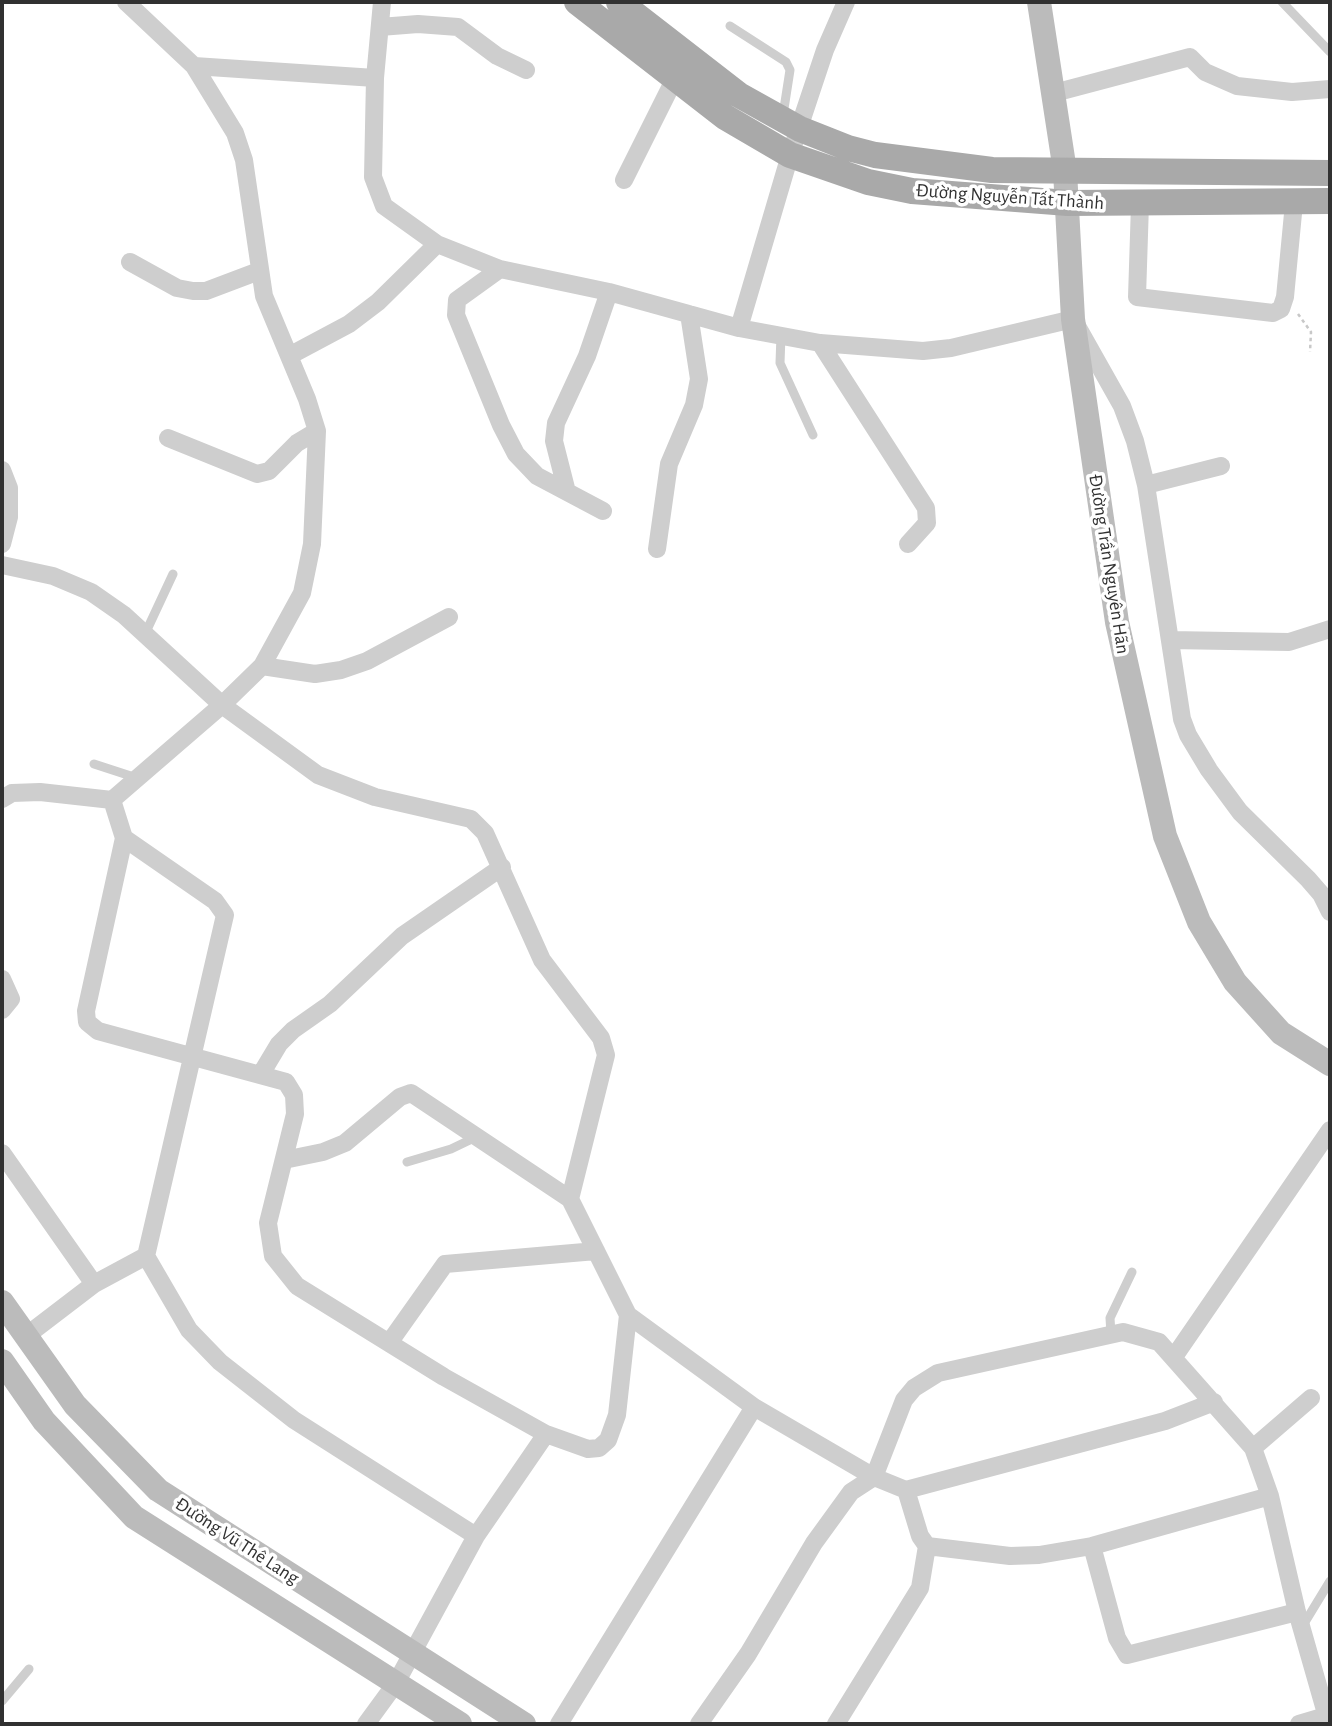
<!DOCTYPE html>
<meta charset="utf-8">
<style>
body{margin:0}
#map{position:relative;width:1332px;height:1726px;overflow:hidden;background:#fff;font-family:"Alegreya Sans",sans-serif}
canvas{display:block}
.frame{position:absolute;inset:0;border:4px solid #313131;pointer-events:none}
</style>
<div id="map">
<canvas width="1332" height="1726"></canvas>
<div class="frame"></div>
</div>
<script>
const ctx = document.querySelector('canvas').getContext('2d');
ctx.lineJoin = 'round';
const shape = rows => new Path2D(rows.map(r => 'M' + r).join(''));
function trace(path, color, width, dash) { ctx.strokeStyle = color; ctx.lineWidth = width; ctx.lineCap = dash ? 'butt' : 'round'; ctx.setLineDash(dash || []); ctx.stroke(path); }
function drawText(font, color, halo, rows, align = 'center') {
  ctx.font = font + ' "Alegreya Sans",sans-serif'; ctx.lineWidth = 7; ctx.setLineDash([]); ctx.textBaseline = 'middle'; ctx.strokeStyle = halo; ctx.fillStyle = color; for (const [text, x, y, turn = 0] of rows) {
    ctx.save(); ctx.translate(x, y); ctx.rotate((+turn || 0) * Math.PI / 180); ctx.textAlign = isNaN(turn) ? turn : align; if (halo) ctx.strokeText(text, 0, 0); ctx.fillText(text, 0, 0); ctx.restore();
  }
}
trace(shape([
 [1298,314,1311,332,1310,352]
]), '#c8c8c8', 2.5, [3.5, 3.5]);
trace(shape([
 [1282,2,1330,52],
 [730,26,786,62,790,70,783,115],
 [781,335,780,363,813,435],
 [145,634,173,574],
 [94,764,137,778],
 [407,1162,451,1149,476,1137],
 [1111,1334,1110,1318,1132,1272],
 [1302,1627,1330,1581],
 [2,1701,29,1669]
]), '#cecece', 9);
trace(shape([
 [126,2,194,66,235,133,244,160,264,296,307,399,317,431,312,544,302,593,262,666,315,674,341,670,367,661,449,617],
 [382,2,375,78,373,177,384,206,437,244,500,269,609,292,739,328,820,343,923,351,951,348,1073,319,1122,406,1135,441,1146,485,1182,719,1188,735,1209,770,1240,812,1308,879,1321,894,1330,912],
 [380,27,418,24,458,27,497,56,526,70],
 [194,66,375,78],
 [1054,93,1190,57,1205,72,1237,86,1292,92,1330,89],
 [624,180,675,78],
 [1140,204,1137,297,1273,313,1281,309,1285,297,1294,203],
 [130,262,177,288,193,291,206,291,259,271],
 [500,269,457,300,456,315,501,425,516,454,537,476,603,511],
 [739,328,790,155,825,50,846,2],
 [820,343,926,508,927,523,908,544],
 [289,356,349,324,378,302,437,244],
 [168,438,257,474,269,471,297,443,317,431],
 [2,470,9,488,9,517,2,544],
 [1146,485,1221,466],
 [567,492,554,441,556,423,587,356,609,292],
 [657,549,669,464,694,405,699,379,689,314],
 [2,565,53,576,91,592,124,615,222,705,318,775,375,797,471,819,485,833,542,960,601,1038,606,1055,570,1199],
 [1170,640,1289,642,1330,629],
 [2,799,12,793,40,792,112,800,222,705,262,666],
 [112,800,124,838,86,1011,87,1022,98,1031,286,1082,294,1095,295,1114,268,1223,273,1256,297,1286,444,1377,546,1434,588,1449,599,1448,608,1440,617,1415,628,1315,570,1199,411,1093,400,1097,345,1143,323,1152,284,1160],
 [124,838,215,901,225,915,146,1256,189,1330,220,1362,294,1420,476,1536,396,1683,366,1724],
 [2,979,11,999,2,1010],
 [261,1074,279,1044,293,1030,330,1004,402,936,502,867],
 [2,1153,94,1284],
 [628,1315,754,1407,874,1477,906,1490,1165,1421,1214,1402],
 [26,1336,94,1284,146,1256],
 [389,1343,445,1264,596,1251],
 [1174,1357,1330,1130],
 [1253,1448,1311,1398],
 [476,1536,546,1434],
 [927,1546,1010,1556,1039,1555,1092,1546,1270,1496],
 [1092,1546,1117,1638,1127,1655,1297,1612],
 [559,1724,754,1407],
 [699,1724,748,1654,814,1543,851,1492,874,1477,904,1400,914,1388,938,1373,1123,1332,1159,1342,1253,1448,1270,1496,1297,1612,1329,1724],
 [836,1724,920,1588,927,1546,920,1536,906,1490],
 [1299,1724,1326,1716]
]), '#cecece', 18);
trace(shape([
 [1039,2,1065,171,1073,319,1117,622,1165,836,1199,922,1235,982,1281,1033,1330,1064],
 [2,1302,75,1405,158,1490,524,1724],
 [2,1361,44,1421,134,1517,460,1724]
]), '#bbb', 24);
trace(shape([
 [577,2,725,117,790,155,868,182,912,191,1068,203,1330,201],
 [619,2,739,95,800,129,848,148,875,155,992,170,1330,173]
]), '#a9a9a9', 26);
drawText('19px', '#313131', '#fff', [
 ["Đường Nguyễn Tất Thành",1010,197,4],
 ["Đường Trần Nguyên Hãn",1109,564,81],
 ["Đường Vũ Thê Lang",237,1541,33]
]);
</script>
